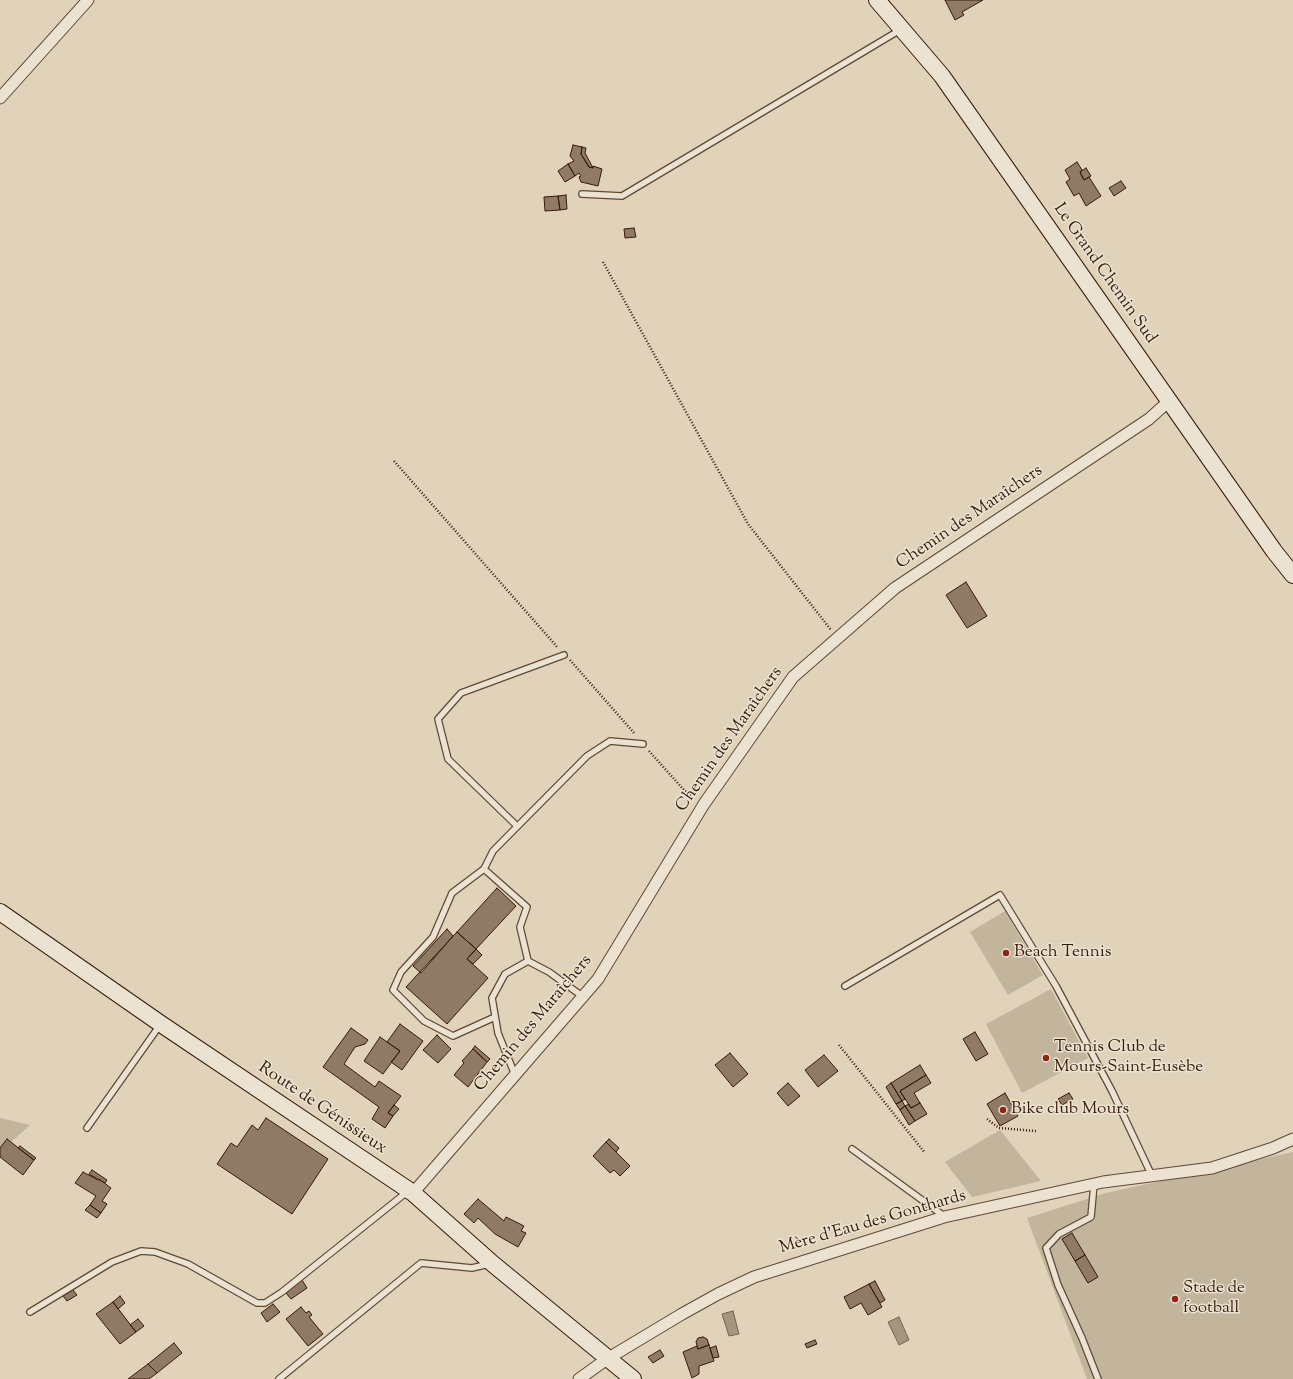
<!DOCTYPE html>
<meta charset="utf-8">
<style>
body{margin:0}
canvas{display:block;background:#e0d3ba}
</style>
<canvas width="1293" height="1379"></canvas>
<script>
const ctx = document.querySelector('canvas').getContext('2d');
ctx.lineJoin = 'round';
function fill(path, color) { ctx.fillStyle = color; ctx.fill(path, 'evenodd'); }
const shape = rows => new Path2D(rows.map(r => 'M' + r).join(''));
function trace(path, color, width, dash) { ctx.strokeStyle = color; ctx.lineWidth = width; ctx.lineCap = dash ? 'butt' : 'round'; ctx.setLineDash(dash || []); ctx.stroke(path); }
function drawText(font, color, halo, rows, align = 'center') {
  ctx.font = font + ' "Sorts Mill Goudy",serif'; ctx.lineWidth = 3; ctx.setLineDash([]); ctx.textBaseline = 'middle'; ctx.strokeStyle = halo; ctx.fillStyle = color; for (const [text, x, y, turn = 0] of rows) {
    ctx.save(); ctx.translate(x, y); ctx.rotate((+turn || 0) * Math.PI / 180); ctx.textAlign = isNaN(turn) ? turn : align; if (halo) ctx.strokeText(text, 0, 0); ctx.fillText(text, 0, 0); ctx.restore();
  }
}
fill(shape([
 [1005,911,1043,975,1008,995,970,932],
 [1051,989,1088,1058,1022,1093,986,1024],
 [0,1118,30,1125,0,1152],
 [1000,1130,1041,1181,972,1197,945,1162],
 [1293,1152,1293,1379,1087,1379,1027,1218,1106,1193]
]), '#c3b49c');
const water = shape([
 [733,1311,739,1334,729,1336,722,1314,733,1311],
 [899,1317,909,1340,899,1345,888,1322,899,1317]
]);
fill(water, '#a7947d');
trace(water, '#7a634e', 1);
const building = shape([
 [945,0,983,0,962,12,964,15,955,20,945,0],
 [573,145,582,147,581,154,589,167,593,168,593,166,602,169,598,186,581,182,579,177,581,176,579,173,575,176,568,164,574,161,570,156,573,145],
 [582,147,586,148,585,153,593,168,589,167,581,154,582,147],
 [1077,162,1082,170,1080,172,1084,180,1089,177,1101,196,1086,206,1079,193,1074,196,1066,182,1070,179,1065,170,1077,162],
 [568,164,575,176,565,182,558,171,568,164],
 [1086,168,1091,176,1084,180,1080,172,1086,168],
 [1121,181,1126,188,1114,196,1109,188,1121,181],
 [566,195,567,209,560,210,558,196,566,195],
 [558,196,560,210,545,211,544,197,558,196],
 [634,228,636,237,625,238,624,229,634,228],
 [966,582,987,616,967,628,946,595,966,582],
 [497,888,516,906,476,949,457,932,497,888],
 [447,929,453,936,421,973,413,966,447,929],
 [457,932,476,949,467,959,488,978,447,1024,406,987,457,932],
 [476,949,482,955,473,964,467,959,476,949],
 [400,1024,423,1041,402,1070,391,1062,400,1051,387,1042,400,1024],
 [351,1028,368,1040,365,1044,355,1047,344,1064,375,1087,379,1081,401,1096,388,1113,393,1116,385,1128,372,1119,379,1107,323,1067,351,1028],
 [975,1032,988,1054,976,1061,963,1039,975,1032],
 [437,1035,451,1049,438,1063,423,1050,437,1035],
 [380,1037,400,1051,383,1074,364,1061,380,1037],
 [475,1046,490,1059,487,1062,473,1049,475,1046],
 [473,1049,487,1062,468,1087,454,1075,464,1063,462,1061,473,1049],
 [730,1053,748,1074,733,1087,715,1065,730,1053],
 [824,1055,838,1071,818,1087,805,1070,824,1055],
 [920,1065,926,1075,900,1091,905,1099,902,1101,891,1083,920,1065],
 [926,1075,931,1083,914,1093,920,1103,911,1108,900,1091,926,1075],
 [788,1083,800,1096,788,1106,777,1093,788,1083],
 [891,1083,902,1101,896,1104,886,1087,891,1083],
 [1005,1093,1018,1116,1000,1126,987,1104,1005,1093],
 [1069,1093,1073,1099,1062,1105,1058,1099,1069,1093],
 [902,1101,905,1106,900,1110,896,1104,902,1101],
 [920,1103,927,1114,915,1121,905,1106,909,1104,911,1108,920,1103],
 [394,1105,399,1109,393,1116,388,1113,394,1105],
 [905,1106,915,1121,909,1125,900,1110,905,1106],
 [266,1118,328,1159,292,1214,217,1164,231,1143,237,1147,252,1125,258,1130,266,1118],
 [7,1139,34,1160,23,1175,0,1157,0,1148,7,1139],
 [609,1139,619,1148,616,1152,606,1142,609,1139],
 [606,1142,630,1166,620,1176,614,1170,610,1173,593,1156,606,1142],
 [20,1146,36,1158,34,1160,18,1148,20,1146],
 [92,1170,107,1180,105,1183,89,1174,92,1170],
 [83,1172,98,1180,99,1179,111,1188,102,1201,107,1204,101,1213,90,1205,96,1196,75,1183,83,1172],
 [478,1199,504,1221,506,1217,524,1226,521,1231,526,1233,518,1247,495,1234,478,1218,474,1223,464,1214,478,1199],
 [90,1205,101,1213,97,1218,85,1210,90,1205],
 [1072,1233,1085,1255,1075,1261,1062,1239,1072,1233],
 [1085,1255,1098,1277,1088,1283,1075,1261,1085,1255],
 [302,1280,307,1288,291,1299,286,1293,302,1280],
 [875,1281,885,1300,880,1303,869,1284,875,1281],
 [869,1284,882,1307,868,1315,861,1303,850,1309,844,1297,869,1284],
 [73,1290,77,1295,67,1301,63,1296,73,1290],
 [120,1296,125,1303,118,1309,113,1302,120,1296],
 [113,1302,136,1332,120,1344,96,1314,113,1302],
 [273,1304,280,1312,267,1322,261,1313,273,1304],
 [301,1307,306,1313,309,1311,312,1315,309,1317,323,1334,308,1346,286,1319,301,1307],
 [138,1319,144,1326,136,1332,130,1325,138,1319],
 [703,1337,707,1339,709,1345,698,1349,696,1342,698,1338,703,1337],
 [815,1340,817,1344,807,1348,805,1344,815,1340],
 [174,1343,182,1353,157,1373,148,1364,174,1343],
 [709,1345,714,1361,699,1366,699,1374,692,1378,683,1352,697,1346,698,1349,709,1345],
 [716,1346,719,1357,713,1358,710,1348,716,1346],
 [660,1350,664,1356,653,1363,648,1357,660,1350],
 [148,1364,157,1373,149,1379,128,1379,148,1364]
]);
fill(building, '#8f7a65');
trace(building, '#371a08', 1);
const lane = shape([
 [582,194,622,196,900,30],
 [517,826,448,759,438,719,461,693,564,655],
 [484,869,493,851,587,756,610,741,643,744],
 [845,986,1000,895,1056,986,1112,1091,1152,1176],
 [495,1017,453,1036,424,1021,393,990,401,972,433,937,452,893,484,869,527,907,520,927,528,961],
 [515,1075,498,1033,492,998,505,974,528,961,549,972,582,996],
 [87,1128,160,1025],
 [852,1149,944,1216],
 [1094,1184,1091,1217,1059,1234,1046,1248,1058,1285,1082,1338,1098,1379],
 [30,1312,112,1262,141,1251,155,1252,188,1264,257,1303,265,1303,282,1292,407,1192],
 [279,1379,421,1263,472,1268,489,1264]
]);
const street = shape([
 [0,98,88,0],
 [413,1193,598,979,704,804,793,677,895,588,1149,419,1169,401],
 [579,1379,607,1359,682,1314,718,1294,754,1277,944,1217,1103,1182,1212,1168,1273,1148,1293,1139]
]);
const secondary = shape([
 [877,0,942,76,1274,551,1293,575],
 [0,912,161,1024,413,1193,493,1264,633,1379]
]);
trace(lane, '#614834', 8);
trace(street, '#614834', 13);
trace(secondary, '#371a08', 18);
trace(shape([
 [603,262,748,524,831,630],
 [394,461,558,648],
 [570,660,634,733],
 [649,751,684,790,695,798],
 [839,1045,925,1153],
 [987,1119,999,1128,1036,1131]
]), '#371a08', 2.5, [1, 2]);
trace(lane, '#ebe2d2', 5.5);
trace(street, '#ebe2d2', 11);
trace(secondary, '#ebe2d2', 16);
for (const [x, y, r, color] of [
 [1006,953,4,"#8f2418"],
 [1046,1058,4,"#8f2418"],
 [1003,1110,4,"#8f2418"],
 [1175,1299,4,"#8f2418"]
]) { const dot = new Path2D(); dot.arc(x, y, r, 0, 2 * Math.PI); ctx.fillStyle = color; ctx.fill(dot); trace(dot, '#ebe2d2', 1.5); }
drawText('17px', '#371a08', '#ebe2d2', [
 ["Le Grand Chemin Sud",1104,274,55],
 ["Chemin des Maraîchers",970,518,-34],
 ["Chemin des Maraîchers",730,740,-55],
 ["Chemin des Maraîchers",534,1024,-50],
 ["Route de Génissieux",322,1109,34],
 ["Mère d'Eau des Gonthards",873,1223,-16]
]);
drawText('17px', '#371a08', '#ebe2d2', [
 ["Beach Tennis",1014,953],
 ["Tennis Club de",1054,1048],
 ["Mours-Saint-Eusèbe",1054,1068],
 ["Bike club Mours",1011,1110],
 ["Stade de",1183,1289],
 ["football",1183,1309]
], 'left');
</script>
